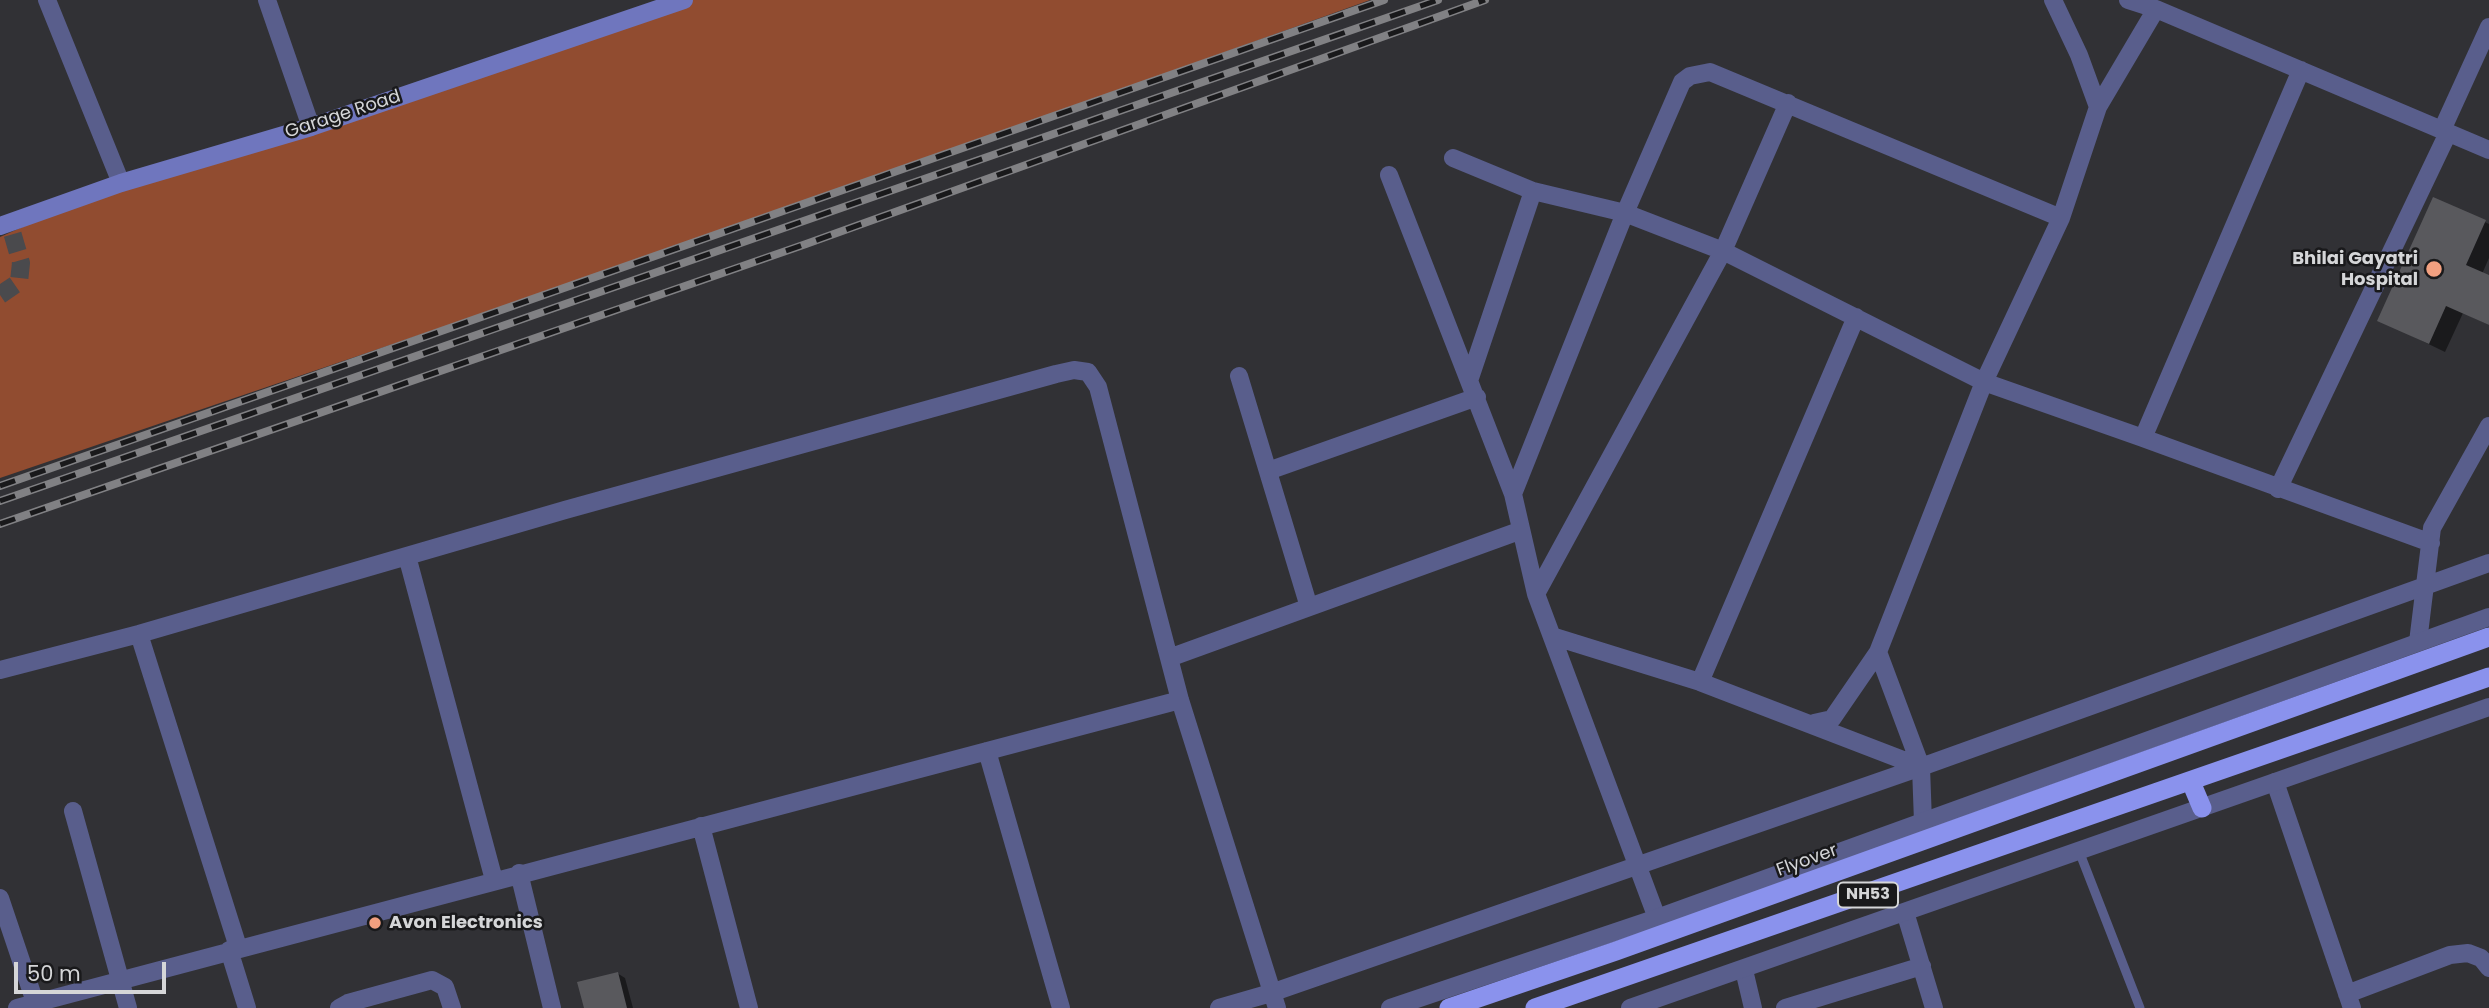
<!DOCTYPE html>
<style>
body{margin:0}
#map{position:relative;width:2489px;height:1008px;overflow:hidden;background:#313135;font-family:Poppins,sans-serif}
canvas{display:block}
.scale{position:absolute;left:14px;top:962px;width:152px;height:32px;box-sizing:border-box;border:4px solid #d5d6d8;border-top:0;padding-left:9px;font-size:21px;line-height:24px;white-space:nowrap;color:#d5d6d8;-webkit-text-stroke:5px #19191b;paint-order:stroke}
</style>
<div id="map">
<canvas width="2489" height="1008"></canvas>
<div class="scale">50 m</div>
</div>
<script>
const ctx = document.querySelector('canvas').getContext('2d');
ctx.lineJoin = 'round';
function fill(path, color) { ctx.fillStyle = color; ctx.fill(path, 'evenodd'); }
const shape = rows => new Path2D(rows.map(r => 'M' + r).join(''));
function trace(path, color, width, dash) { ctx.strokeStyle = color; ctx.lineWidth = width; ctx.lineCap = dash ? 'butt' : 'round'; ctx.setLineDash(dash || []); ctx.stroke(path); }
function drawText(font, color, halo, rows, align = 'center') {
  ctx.font = font + ' Poppins,sans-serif'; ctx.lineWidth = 5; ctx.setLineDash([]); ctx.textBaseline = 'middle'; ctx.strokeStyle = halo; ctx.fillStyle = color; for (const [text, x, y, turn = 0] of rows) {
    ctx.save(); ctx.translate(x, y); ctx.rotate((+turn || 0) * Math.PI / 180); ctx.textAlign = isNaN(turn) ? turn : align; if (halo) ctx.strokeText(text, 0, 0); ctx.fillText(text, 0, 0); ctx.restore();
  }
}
fill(shape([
 [684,0,1370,0,792,208,0,478,0,237,121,183]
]), '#914c30');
fill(shape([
 [2434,199,2489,224,2489,258,2482,274,2489,277,2489,325,2463,313,2445,352,2379,320],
 [617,973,625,978,633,1008,586,1008]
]), '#0007');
fill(shape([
 [2433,197,2486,220,2466,265,2489,275,2489,325,2446,306,2429,344,2377,321],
 [618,972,627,1008,584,1008,577,982]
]), '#59595d');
trace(shape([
 [0,295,19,282,21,263,9,222]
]), '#4a4a4d', 18, [18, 9]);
trace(shape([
 [2079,851,2140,1008]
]), '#595e8c', 9);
trace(shape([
 [47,0,121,183],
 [267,0,311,127],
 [2128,0,2156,9,2489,150],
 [2301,70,2143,438,2431,543],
 [2098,107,2156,9],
 [2442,130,2489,27],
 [1453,158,1533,191,1625,213,1723,251,1984,382,2143,438],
 [1389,175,1513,494,1536,594,1657,918],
 [1239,376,1309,607],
 [1470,378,1533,191],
 [1268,471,1477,397],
 [2278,489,2448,133],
 [1513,494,1625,213,1682,82,1690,76,1710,72,2061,218],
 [407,556,494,880],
 [1536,594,1723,251,1788,103],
 [139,634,238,947],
 [1552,636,1700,682,1921,767],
 [2418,642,2432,528,2489,426],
 [1169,658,1519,531],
 [0,670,139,634,565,510,1056,374,1074,370,1088,372,1098,387,1180,700,1277,1008],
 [1700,682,1856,317],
 [1814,723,1832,719,1878,652],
 [987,751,1061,1008],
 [2275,782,2352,1008],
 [73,811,128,1008],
 [1923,822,1921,767,1878,652,1984,382,2061,218,2098,107,2079,55,2053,0],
 [701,826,749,1008],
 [519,873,552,1008],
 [0,898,37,1008],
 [1905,912,1934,1008],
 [229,950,247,1008],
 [1744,970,1753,1008],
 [2347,994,2450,955,2468,953,2481,958,2489,968],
 [17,1008,1180,700],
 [339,1008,348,1003,432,980,445,987,452,1008],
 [1219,1008,1271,993,1921,767,2489,563],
 [1785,1008,1922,966]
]), '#595e8c', 18);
trace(shape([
 [1390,1008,1657,918,2489,617],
 [1630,1008,2489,707]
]), '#595e8c', 18);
trace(shape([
 [0,226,121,183,311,127,684,0]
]), '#6f76be', 18);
trace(shape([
 [2191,782,2202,808],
 [1449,1008,1616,951,2489,637],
 [1535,1008,2489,677]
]), '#8a92ed', 19);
const rail = shape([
 [0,486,1384,0],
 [0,501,1438,0],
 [0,524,806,244,1485,0]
]);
trace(rail, '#818184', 8);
trace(rail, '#19191b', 5, [16]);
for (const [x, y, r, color] of [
 [2434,269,9,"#f2a080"],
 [375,923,7,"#f2a080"]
]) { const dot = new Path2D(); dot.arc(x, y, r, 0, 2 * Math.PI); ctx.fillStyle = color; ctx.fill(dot); trace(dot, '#19191b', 2.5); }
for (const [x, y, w] of [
 [1868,895,60]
]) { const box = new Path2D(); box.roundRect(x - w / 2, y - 12.5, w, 25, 5); ctx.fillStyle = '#19191b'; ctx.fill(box); trace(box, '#d5d6d8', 2); }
drawText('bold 16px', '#d5d6d8', null, [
 ["NH53",1868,895]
]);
drawText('18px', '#d5d6d8', '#19191b', [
 ["Garage Road",343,115,-18],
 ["Flyover",1807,861,-20]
]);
drawText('bold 18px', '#d5d6d8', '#19191b', [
 ["Bhilai Gayatri",2418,259],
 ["Hospital",2418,280],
 ["Avon Electronics",389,923,"left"]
], 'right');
</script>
